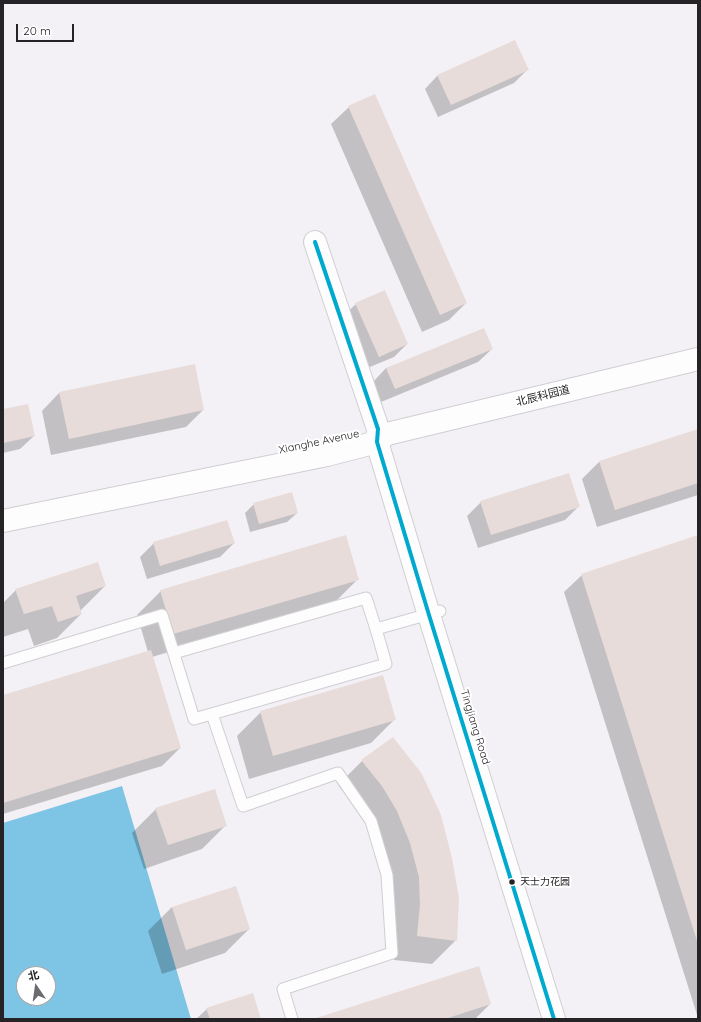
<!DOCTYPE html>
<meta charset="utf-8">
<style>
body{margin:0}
#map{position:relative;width:701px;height:1022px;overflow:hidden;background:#f4f1f6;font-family:Quicksand,"Noto Sans SC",sans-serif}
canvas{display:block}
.frame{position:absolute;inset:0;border:4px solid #252326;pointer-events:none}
.north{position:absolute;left:16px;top:966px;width:40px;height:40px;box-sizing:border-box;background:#fff;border:1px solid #a8a7a8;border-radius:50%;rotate:347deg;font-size:11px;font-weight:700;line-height:16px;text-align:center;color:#252326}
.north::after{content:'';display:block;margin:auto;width:14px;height:18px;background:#6d6b6f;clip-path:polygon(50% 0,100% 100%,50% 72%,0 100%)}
.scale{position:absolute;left:16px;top:24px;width:58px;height:18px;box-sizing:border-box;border:2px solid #252326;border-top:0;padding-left:5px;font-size:12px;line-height:14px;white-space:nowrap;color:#252326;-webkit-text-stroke:3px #fff;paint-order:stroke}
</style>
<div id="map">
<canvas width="701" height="1022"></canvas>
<div class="frame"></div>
<div class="north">北</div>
<div class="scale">20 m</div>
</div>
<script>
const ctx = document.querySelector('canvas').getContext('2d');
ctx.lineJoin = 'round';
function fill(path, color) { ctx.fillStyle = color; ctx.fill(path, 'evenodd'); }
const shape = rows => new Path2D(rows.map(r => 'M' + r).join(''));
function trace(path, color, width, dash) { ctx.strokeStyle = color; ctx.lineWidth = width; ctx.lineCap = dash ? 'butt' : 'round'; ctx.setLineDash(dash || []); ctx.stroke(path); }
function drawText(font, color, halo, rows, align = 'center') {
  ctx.font = font + ' Quicksand,"Noto Sans SC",sans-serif'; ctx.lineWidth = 4; ctx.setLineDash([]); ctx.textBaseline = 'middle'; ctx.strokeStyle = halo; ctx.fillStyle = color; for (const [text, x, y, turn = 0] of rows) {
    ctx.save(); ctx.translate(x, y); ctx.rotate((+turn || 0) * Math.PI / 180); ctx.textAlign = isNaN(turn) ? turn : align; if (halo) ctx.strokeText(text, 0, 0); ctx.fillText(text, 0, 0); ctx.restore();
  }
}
fill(shape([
 [122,786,191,1019,3,1019,3,823],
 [24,974,48,974,48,998,24,998]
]), '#7ec4e4');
fill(shape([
 [528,69,514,83,438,117,425,89,438,75],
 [349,107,466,303,449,320,422,332,331,124],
 [356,304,407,344,394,357,365,369,342,317],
 [492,349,478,362,381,402,373,382,386,368],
 [59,393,203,410,186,427,51,455,42,411],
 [3,410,34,436,20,449,3,453],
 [698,430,698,495,597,527,582,479,599,462],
 [481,502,578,507,565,520,478,548,467,516],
 [254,504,297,513,287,522,250,532,245,513],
 [698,536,698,1018,564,592,582,575],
 [154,543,234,543,220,557,147,579,140,557],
 [358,579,334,603,152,657,180,748,162,766,3,814,3,696,148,652,137,615,161,591],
 [105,586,80,611,81,614,57,638,34,646,28,629,3,637,3,603,16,590],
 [261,712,395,719,371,743,249,779,237,736],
 [393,739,456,940,432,964,394,960,396,930,395,901,387,867,373,835,358,810,338,785,362,761],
 [156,809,226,825,202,849,144,869,132,833],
 [172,907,249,929,225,953,162,974,148,931],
 [490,1004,475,1019,315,1019],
 [207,1009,260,1019,196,1019]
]), '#0003');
fill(shape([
 [515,40,529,70,451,105,437,75],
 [375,94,467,303,440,315,348,106],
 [385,290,408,344,379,357,355,303],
 [484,328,493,349,395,389,386,368],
 [195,364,204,410,69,439,59,392],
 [28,404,35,436,3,443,3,409],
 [698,429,698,483,615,510,599,461],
 [569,473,580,507,491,535,480,501],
 [292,492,298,513,259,524,253,503],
 [227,520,235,543,160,566,153,542],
 [346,535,359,580,173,634,160,590],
 [698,535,698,944,581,574],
 [98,562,106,586,76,596,82,614,58,622,52,606,24,614,15,589],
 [151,650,181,748,3,803,3,695],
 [383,675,396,720,273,756,260,711],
 [393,737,422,774,441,815,452,858,459,898,457,941,417,936,420,905,419,877,410,843,397,811,382,786,361,760],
 [215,789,227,826,168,845,155,808],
 [236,886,250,929,186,950,172,907],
 [479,966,491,1004,445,1019,313,1019],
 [253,993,261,1019,210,1019,206,1008]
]), '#e7dcd9');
const lane = shape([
 [174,653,366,598,376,629],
 [3,663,162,615,194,719,386,664,376,629,440,611],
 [212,714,243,806,338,773,371,821,387,875,392,953,283,989,292,1019]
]);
const street = shape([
 [315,242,378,429]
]);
const secondary = shape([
 [378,429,377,442,429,615,554,1019],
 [3,521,327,455,377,442,387,434,698,359]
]);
trace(lane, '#d0ced2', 13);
trace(street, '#d0ced2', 24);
trace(secondary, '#d0ced2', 24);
trace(lane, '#fdfdfe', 11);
trace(street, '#fdfdfe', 22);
trace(secondary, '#fdfdfe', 22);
trace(shape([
 [315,242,378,429,377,442,429,615,554,1019]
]), '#00a9ce', 4);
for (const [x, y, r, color] of [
 [512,882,3.5,"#252326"]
]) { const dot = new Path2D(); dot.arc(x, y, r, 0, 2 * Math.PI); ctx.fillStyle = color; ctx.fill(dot); trace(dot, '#fff', 1.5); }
drawText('10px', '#252326', '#fff', [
 ["天士力花园",520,882]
], 'left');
drawText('11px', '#252326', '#fff', [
 ["北辰科园道",543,396,-14],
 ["Xianghe Avenue",319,442,-12],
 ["Tingjiang Road",475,727,73]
]);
</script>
